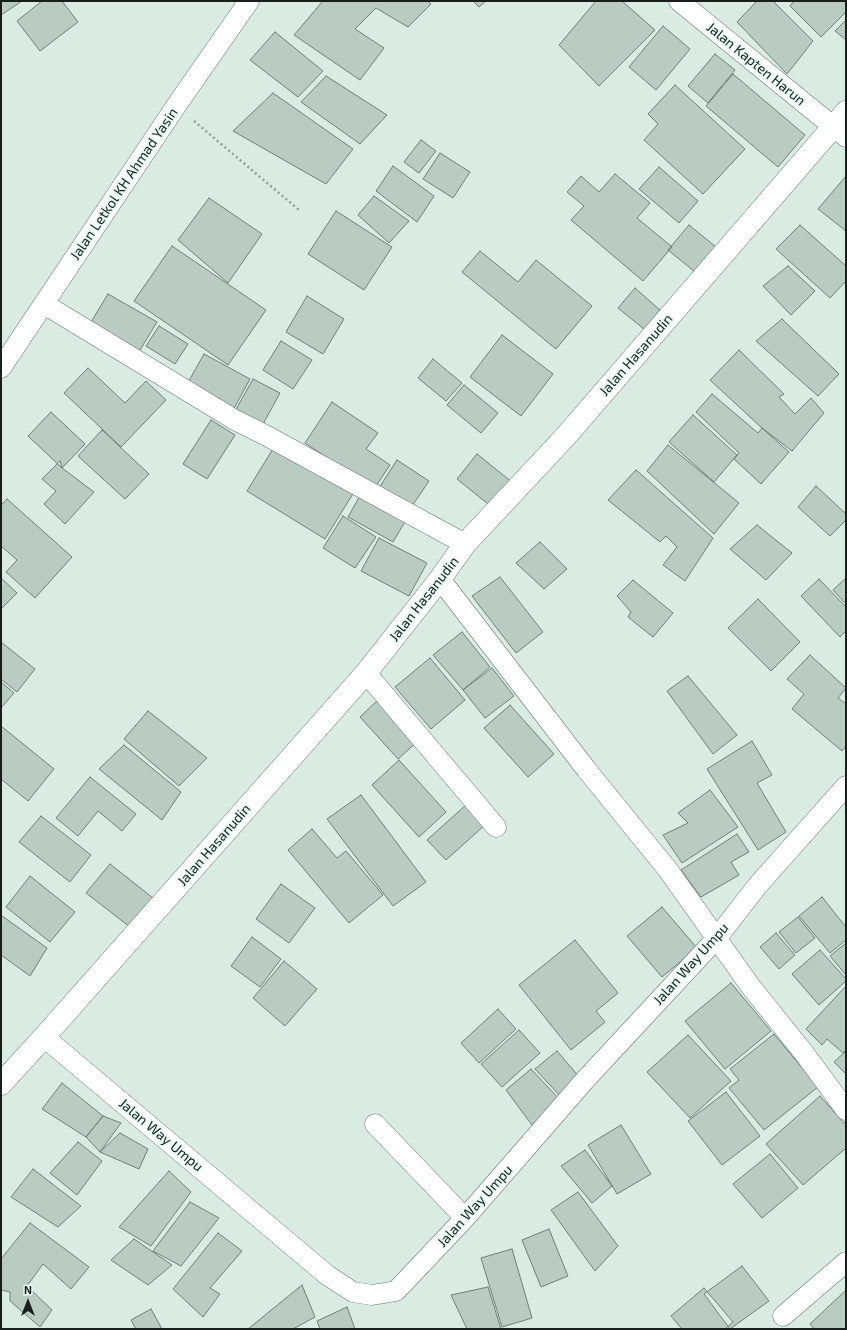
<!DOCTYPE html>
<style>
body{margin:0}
#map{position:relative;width:847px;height:1330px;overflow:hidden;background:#daebe4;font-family:"Exo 2",sans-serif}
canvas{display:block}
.frame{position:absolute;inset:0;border:2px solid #171e1b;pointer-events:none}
.north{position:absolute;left:8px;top:1282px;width:40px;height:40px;-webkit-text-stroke:3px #e7f9f2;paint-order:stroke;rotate:0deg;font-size:11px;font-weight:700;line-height:16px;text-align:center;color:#171e1b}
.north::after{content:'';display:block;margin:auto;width:14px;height:18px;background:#171e1b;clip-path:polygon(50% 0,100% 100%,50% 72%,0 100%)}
</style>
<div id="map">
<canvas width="847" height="1330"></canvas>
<div class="frame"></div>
<div class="north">N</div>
</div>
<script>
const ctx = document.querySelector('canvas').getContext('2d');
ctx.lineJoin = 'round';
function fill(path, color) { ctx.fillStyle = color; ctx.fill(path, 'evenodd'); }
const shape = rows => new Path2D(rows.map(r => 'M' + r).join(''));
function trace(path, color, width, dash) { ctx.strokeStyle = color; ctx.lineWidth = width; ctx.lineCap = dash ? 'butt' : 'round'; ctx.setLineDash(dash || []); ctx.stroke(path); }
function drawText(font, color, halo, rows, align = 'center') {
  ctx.font = font + ' "Exo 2",sans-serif'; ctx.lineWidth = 3.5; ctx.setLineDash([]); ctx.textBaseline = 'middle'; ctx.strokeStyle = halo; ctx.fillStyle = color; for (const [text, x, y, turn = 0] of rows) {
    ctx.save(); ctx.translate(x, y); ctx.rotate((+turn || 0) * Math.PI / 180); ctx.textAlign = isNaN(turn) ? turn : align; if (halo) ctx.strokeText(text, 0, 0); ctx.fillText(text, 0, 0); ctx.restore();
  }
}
const building = shape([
 [1,1,22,1,1,15,1,1],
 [42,1,62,1,78,22,40,51,17,21,42,1],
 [323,1,427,1,431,4,408,27,376,8,355,29,384,48,360,80,294,35,323,1],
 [473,1,486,1,479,7,473,1],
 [596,1,622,1,655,30,599,86,559,45,596,1],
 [757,1,773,1,813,41,787,74,737,22,757,1],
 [794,1,846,1,846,12,821,37,790,6,794,1],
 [846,20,846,40,835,31,846,20],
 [663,26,690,49,656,90,629,67,663,26],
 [275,32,323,71,298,97,250,60,275,32],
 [715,54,735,70,708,103,688,86,715,54],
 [733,74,805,135,778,167,706,106,733,74],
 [326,76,387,115,360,144,301,102,326,76],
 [675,85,745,149,703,194,644,140,658,124,648,114,675,85],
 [273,93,353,149,326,184,233,131,273,93],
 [421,140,436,151,419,173,404,162,421,140],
 [440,153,470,172,453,198,423,179,440,153],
 [393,166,434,196,417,222,376,191,393,166],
 [659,167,698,201,679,223,639,189,659,167],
 [615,174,650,203,637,218,672,247,643,281,571,220,584,206,567,192,581,176,599,192,615,174],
 [846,176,846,231,818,209,846,176],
 [374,196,409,221,389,243,358,215,374,196],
 [209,198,262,234,228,283,178,240,209,198],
 [336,211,392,247,364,290,308,254,336,211],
 [689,225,721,251,700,276,668,250,689,225],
 [800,225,846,266,846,281,830,298,776,249,800,225],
 [172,246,266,310,228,365,134,301,172,246],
 [480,251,518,282,536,260,592,306,556,349,462,272,480,251],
 [788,266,815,291,791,315,763,286,788,266],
 [635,288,660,310,644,329,618,308,635,288],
 [108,294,157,322,137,355,88,327,108,294],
 [307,296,344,319,323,354,286,332,307,296],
 [782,319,839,374,818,396,756,341,782,319],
 [159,326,188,344,175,364,146,346,159,326],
 [502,335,553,374,521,416,470,377,502,335],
 [281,341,312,360,293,389,263,370,281,341],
 [739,350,784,394,779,397,795,414,811,398,824,413,792,451,762,428,710,380,739,350],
 [204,354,250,379,232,412,186,386,204,354],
 [433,359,462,383,446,401,418,378,433,359],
 [88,368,125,403,146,381,166,400,121,447,64,393,88,368],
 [253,379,280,393,262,426,235,411,253,379],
 [464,385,498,413,481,433,447,405,464,385],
 [712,394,758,433,762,428,789,452,761,484,734,459,739,453,696,412,712,394],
 [332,402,378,433,366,449,390,465,374,489,305,443,332,402],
 [51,412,85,444,62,468,28,436,51,412],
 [693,415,737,455,714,482,669,442,693,415],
 [211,420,235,435,207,479,183,464,211,420],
 [102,430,149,474,125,499,78,456,102,430],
 [276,444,354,492,325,539,247,491,276,444],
 [668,445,739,503,714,534,647,471,668,445],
 [477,454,513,483,493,508,457,479,477,454],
 [397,460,429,481,410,509,379,488,397,460],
 [60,461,62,468,94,492,65,524,44,504,56,491,42,479,60,461],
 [636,470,713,538,685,581,663,565,677,547,666,536,660,542,608,500,636,470],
 [816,486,846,514,846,520,830,536,798,507,816,486],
 [361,494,406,520,393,542,348,517,361,494],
 [7,499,72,557,35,598,6,572,17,560,1,546,1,505,7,499],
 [343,516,376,537,355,568,323,548,343,516],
 [757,525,792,553,766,580,730,549,757,525],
 [379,538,427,563,409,596,361,571,379,538],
 [540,542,567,569,544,589,516,563,540,542],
 [500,577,543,632,516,653,472,596,500,577],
 [1,578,17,593,1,609,1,578],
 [846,578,846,604,833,590,846,578],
 [819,579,846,607,846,631,840,637,801,596,819,579],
 [633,580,673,613,653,637,628,617,631,612,617,596,633,580],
 [758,599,800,642,771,671,728,628,758,599],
 [462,632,490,667,463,690,433,655,462,632],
 [1,642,35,669,17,692,1,679,1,642],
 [810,655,846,688,838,698,846,704,846,746,842,751,792,709,804,694,787,679,810,655],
 [430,658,465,700,431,729,395,687,430,658],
 [492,668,514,696,485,718,463,690,492,668],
 [688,676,737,735,713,754,667,691,688,676],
 [1,682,14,693,1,708,1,682],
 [379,699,418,741,398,759,360,717,379,699],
 [510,705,554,754,528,777,484,728,510,705],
 [148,711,207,758,179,786,124,739,148,711],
 [1,726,54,769,28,801,1,779,1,726],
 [752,741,772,775,757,783,786,832,758,850,707,769,752,741],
 [124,745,181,792,162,820,99,769,124,745],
 [399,760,446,812,419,837,372,785,399,760],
 [90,777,136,814,122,831,98,811,78,836,56,818,90,777],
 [710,790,738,827,682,863,663,835,688,823,678,813,710,790],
 [361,795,426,882,393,906,327,819,361,795],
 [467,804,486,824,446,860,427,840,467,804],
 [41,816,91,855,70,882,19,842,41,816],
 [312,829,337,858,346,851,383,895,349,923,288,850,312,829],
 [737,834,749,852,731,862,739,875,701,897,681,870,737,834],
 [110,864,153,898,130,927,86,893,110,864],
 [30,876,75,912,50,942,6,907,30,876],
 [281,884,315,908,289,943,256,919,281,884],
 [822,897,846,927,846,940,830,953,799,916,822,897],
 [662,907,697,948,662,977,627,936,662,907],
 [1,916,2,916,47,948,30,976,1,955,1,916],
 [798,917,815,938,796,953,779,932,798,917],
 [776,933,795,955,779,969,760,947,776,933],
 [252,937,281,959,260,987,231,966,252,937],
 [575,940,618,993,596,1011,605,1022,571,1050,519,985,575,940],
 [846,943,846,975,830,956,846,943],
 [820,950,846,979,846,981,819,1005,792,974,820,950],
 [284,961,317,989,285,1026,253,998,284,961],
 [731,983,771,1031,725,1069,685,1021,731,983],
 [846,986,846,1050,843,1053,827,1039,822,1045,806,1029,846,986],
 [498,1009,516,1029,479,1063,461,1043,498,1009],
 [519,1030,540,1053,502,1087,481,1064,519,1030],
 [774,1034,818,1087,764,1130,729,1088,739,1080,730,1069,774,1034],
 [688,1035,731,1081,690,1118,647,1072,688,1035],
 [557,1051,581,1079,562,1098,535,1069,557,1051],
 [846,1051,846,1074,834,1062,846,1051],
 [531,1069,561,1101,532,1125,506,1090,531,1069],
 [62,1083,103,1116,86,1137,42,1109,62,1083],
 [726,1092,760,1136,722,1165,688,1121,726,1092],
 [820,1096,846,1125,846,1148,803,1185,766,1144,820,1096],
 [103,1116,121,1123,100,1152,86,1137,103,1116],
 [621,1125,651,1174,617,1194,588,1145,621,1125],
 [120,1133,148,1149,139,1169,100,1152,120,1133],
 [78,1142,102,1161,77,1195,50,1173,78,1142],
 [585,1150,612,1186,592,1203,561,1166,585,1150],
 [770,1154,798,1188,762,1218,733,1184,770,1154],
 [33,1169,81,1206,58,1227,11,1197,33,1169],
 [169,1171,191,1192,151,1246,119,1227,169,1171],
 [578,1192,618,1246,595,1271,551,1210,578,1192],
 [190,1202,219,1218,181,1266,153,1251,190,1202],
 [30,1223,89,1267,71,1289,43,1264,27,1286,52,1310,40,1327,10,1301,10,1292,1,1290,1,1259,30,1223],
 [549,1229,568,1276,541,1287,522,1240,549,1229],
 [218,1233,242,1251,210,1288,220,1294,203,1317,173,1289,218,1233],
 [134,1239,172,1265,148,1285,111,1260,134,1239],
 [512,1249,532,1318,502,1327,481,1258,512,1249],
 [742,1266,769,1301,730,1329,704,1294,742,1266],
 [302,1285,315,1317,293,1329,248,1329,302,1285],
 [488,1287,501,1329,467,1329,451,1295,488,1287],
 [704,1288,733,1322,725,1329,682,1329,671,1316,704,1288],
 [846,1290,846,1329,814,1329,810,1324,846,1290],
 [347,1307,355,1329,320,1329,317,1321,347,1307],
 [151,1309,162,1329,136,1329,131,1320,151,1309]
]);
fill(building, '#bacbc4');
trace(building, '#6f7e78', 1);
const street = shape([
 [679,1,846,137],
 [44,304,235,420,267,436,465,544],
 [1,368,176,106,249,1],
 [440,579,586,769,668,870,751,987,804,1053,846,1110],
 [366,673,496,827],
 [44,1037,327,1275,353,1292,372,1295,396,1291,465,1218,585,1080,716,939,758,885,846,786],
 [375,1124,465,1218],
 [783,1316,846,1262]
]);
const secondary = shape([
 [1,1084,44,1037,366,673,440,579,465,544,566,436,846,112]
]);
trace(street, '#677771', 21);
trace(secondary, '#677771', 23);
trace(shape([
 [194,121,299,210]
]), '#919e98', 2.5, [2, 3]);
trace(street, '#fff', 20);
trace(secondary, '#fff', 22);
drawText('14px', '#171e1b', '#e7f9f2', [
 ["Jalan Kapten Harun",756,64,39],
 ["Jalan Letkol KH Ahmad Yasin",124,184,-56],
 ["Jalan Hasanudin",636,355,-49],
 ["Jalan Hasanudin",424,599,-52],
 ["Jalan Hasanudin",214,845,-49],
 ["Jalan Way Umpu",691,964,-48],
 ["Jalan Way Umpu",161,1135,40],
 ["Jalan Way Umpu",475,1206,-48]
]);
</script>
